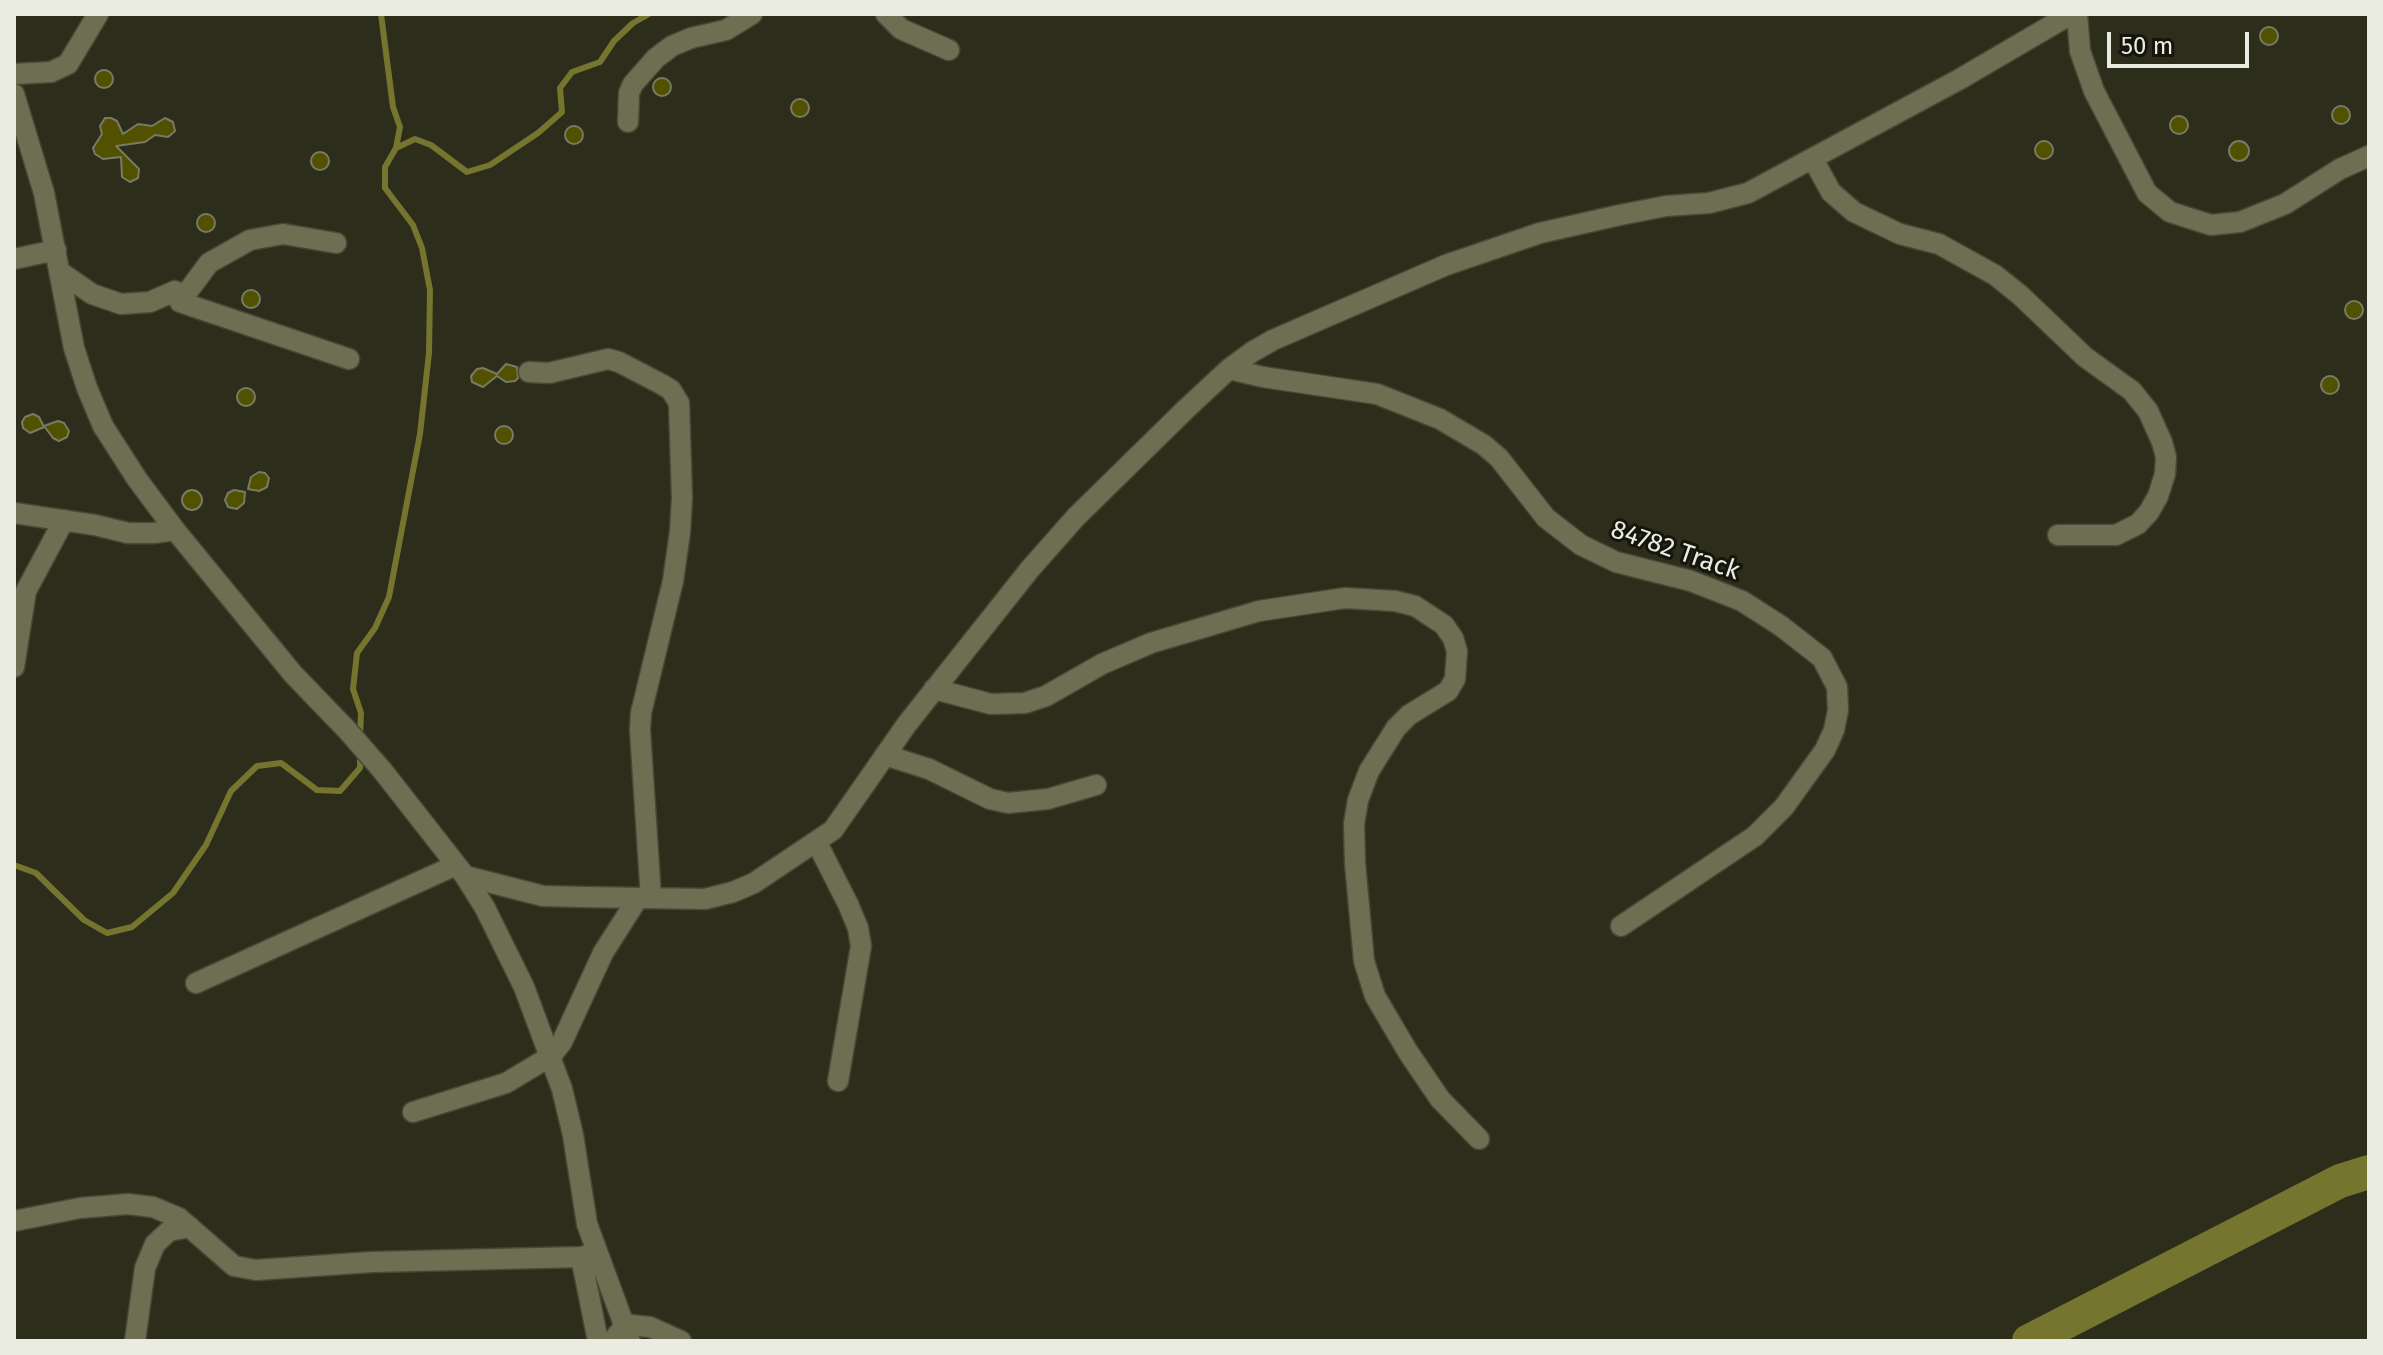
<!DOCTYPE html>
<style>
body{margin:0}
#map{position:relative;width:2383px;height:1355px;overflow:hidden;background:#2d2d1c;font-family:"Fira Sans",sans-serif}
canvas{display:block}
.frame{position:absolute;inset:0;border:16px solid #ebece1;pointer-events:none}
.scale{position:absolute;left:2107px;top:32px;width:142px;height:36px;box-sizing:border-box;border:4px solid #ebece1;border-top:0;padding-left:10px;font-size:24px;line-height:28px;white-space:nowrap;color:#ebece1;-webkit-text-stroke:6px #15150d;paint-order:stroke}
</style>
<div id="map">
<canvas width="2383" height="1355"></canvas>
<div class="frame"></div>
<div class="scale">50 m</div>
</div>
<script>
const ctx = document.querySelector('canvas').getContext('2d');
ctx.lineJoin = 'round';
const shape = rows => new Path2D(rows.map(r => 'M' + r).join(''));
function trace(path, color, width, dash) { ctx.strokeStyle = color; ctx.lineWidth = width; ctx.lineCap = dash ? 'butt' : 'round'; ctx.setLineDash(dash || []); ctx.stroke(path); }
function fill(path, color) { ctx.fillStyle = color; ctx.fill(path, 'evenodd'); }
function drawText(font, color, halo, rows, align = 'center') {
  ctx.font = font + ' "Fira Sans",sans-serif'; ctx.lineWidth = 6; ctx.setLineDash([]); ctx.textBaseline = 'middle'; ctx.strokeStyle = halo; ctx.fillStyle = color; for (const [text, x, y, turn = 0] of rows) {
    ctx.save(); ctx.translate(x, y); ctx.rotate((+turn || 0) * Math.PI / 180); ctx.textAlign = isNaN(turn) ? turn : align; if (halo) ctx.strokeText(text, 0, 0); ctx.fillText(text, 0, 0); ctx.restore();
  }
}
trace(shape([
 [396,148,415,139,431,145,467,172,490,165,538,133,562,112,560,88,572,72,600,62,614,41,633,23,649,14],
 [360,736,361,713,353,689,357,653,375,628,389,597,420,434,429,353,430,290,422,248,413,225,385,188,385,167,396,148,400,127,393,107,381,14],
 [14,865,36,873,84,920,107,933,132,927,173,893,206,845,231,791,257,766,281,763,317,790,340,791,360,768,360,755]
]), '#75752f', 6);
trace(shape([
 [2029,1341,2340,1181,2369,1172]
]), '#75752f', 34);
const building = shape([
 '2260 36a9 9 0 1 1 18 0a9 9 0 1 1-18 0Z',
 '95 79a9 9 0 1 1 18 0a9 9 0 1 1-18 0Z',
 '653 87a9 9 0 1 1 18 0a9 9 0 1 1-18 0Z',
 '791 108a9 9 0 1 1 18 0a9 9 0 1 1-18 0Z',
 '2332 115a9 9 0 1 1 18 0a9 9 0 1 1-18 0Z',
 '2170 125a9 9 0 1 1 18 0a9 9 0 1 1-18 0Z',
 [105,118,111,118,117,121,123,134,138,124,152,126,165,118,173,122,175,131,168,137,155,135,145,142,116,146,139,169,138,178,130,182,122,177,121,157,103,159,95,154,93,148,102,134,100,126,105,118],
 '565 135a9 9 0 1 1 18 0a9 9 0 1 1-18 0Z',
 '2035 150a9 9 0 1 1 18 0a9 9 0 1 1-18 0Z',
 '2229 151a10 10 0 1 1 20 0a10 10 0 1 1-20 0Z',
 '311 161a9 9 0 1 1 18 0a9 9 0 1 1-18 0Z',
 '197 223a9 9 0 1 1 18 0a9 9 0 1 1-18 0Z',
 '242 299a9 9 0 1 1 18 0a9 9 0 1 1-18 0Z',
 '2345 310a9 9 0 1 1 18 0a9 9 0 1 1-18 0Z',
 [506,364,517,367,518,378,515,381,506,382,497,376,483,387,472,382,471,376,477,369,483,368,497,374,506,364],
 '2321 385a9 9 0 1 1 18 0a9 9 0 1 1-18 0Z',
 '237 397a9 9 0 1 1 18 0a9 9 0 1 1-18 0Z',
 [33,414,39,417,44,427,30,433,23,428,22,422,25,417,33,414],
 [58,421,64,423,69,431,67,437,59,441,53,438,44,426,58,421],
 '495 435a9 9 0 1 1 18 0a9 9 0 1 1-18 0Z',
 [259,472,265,473,269,478,267,487,259,491,248,489,251,477,259,472],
 [234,490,245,492,244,503,237,509,228,507,225,500,228,493,234,490],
 '182 500a10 10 0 1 1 20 0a10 10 0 1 1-20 0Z'
]);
fill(building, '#525100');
trace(building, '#797a66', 2);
const minor = shape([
 [886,14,901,29,949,50],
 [2077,14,2080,51,2094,91,2147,193,2170,212,2211,225,2240,222,2285,204,2340,169,2369,156],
 [14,74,51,72,68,64,98,14],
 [14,94,44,193,74,348,87,388,103,426,137,479,175,530,293,674,347,730,382,770,465,876,485,908,524,987,562,1089,573,1135,587,1224,630,1341],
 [628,122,629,93,633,84,656,58,672,46,691,38,726,30,752,14],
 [1813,159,1831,192,1854,212,1900,234,1939,244,1995,275,2020,295,2085,357,2132,391,2148,411,2162,442,2166,457,2165,474,2158,496,2149,512,2138,524,2116,535,2058,535],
 [14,259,56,250],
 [60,272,92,294,121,304,150,302,175,291,180,302,209,263,250,240,283,234,336,243],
 [180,302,349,359],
 [1229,369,1263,377,1377,394,1440,419,1484,445,1499,458,1546,518,1581,545,1616,562,1691,581,1742,601,1781,626,1822,658,1837,687,1838,710,1834,730,1825,750,1784,807,1755,836,1621,926],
 [529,372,549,373,608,359,619,362,663,385,671,390,679,403,682,498,680,532,673,581,641,713,640,730,651,898],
 [14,513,95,525,128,533,154,533,175,530],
 [14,667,26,591,64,520],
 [934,689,991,704,1025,703,1046,696,1102,664,1151,643,1259,611,1345,598,1395,601,1415,606,1444,625,1453,638,1457,651,1455,679,1448,691,1409,715,1396,728,1369,771,1358,800,1354,824,1355,863,1364,961,1375,996,1408,1052,1440,1099,1479,1139],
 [885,755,929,769,990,799,1008,803,1048,799,1096,785],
 [817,843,848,904,858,928,861,946,838,1081],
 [465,876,543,896,583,897,705,899,733,892,754,883,833,830,907,724,1030,569,1076,517,1186,409,1229,369,1252,352,1273,340,1446,265,1540,233,1620,215,1666,206,1709,203,1748,193,1960,79,2071,14],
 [196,983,456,865],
 [413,1112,506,1083,551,1056,562,1042,603,953,638,898],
 [14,1221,80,1208,128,1204,153,1207,179,1218,234,1266,256,1270,372,1262,581,1257,596,1253],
 [581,1257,598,1341],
 [135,1341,145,1268,155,1244,169,1231,190,1227],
 [612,1341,625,1326,631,1325,650,1327,681,1341]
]);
trace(minor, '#484838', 23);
trace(minor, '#6e6f52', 20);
drawText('26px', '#ebece1', '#15150d', [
 ["84782 Track",1675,551,19]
]);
</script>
